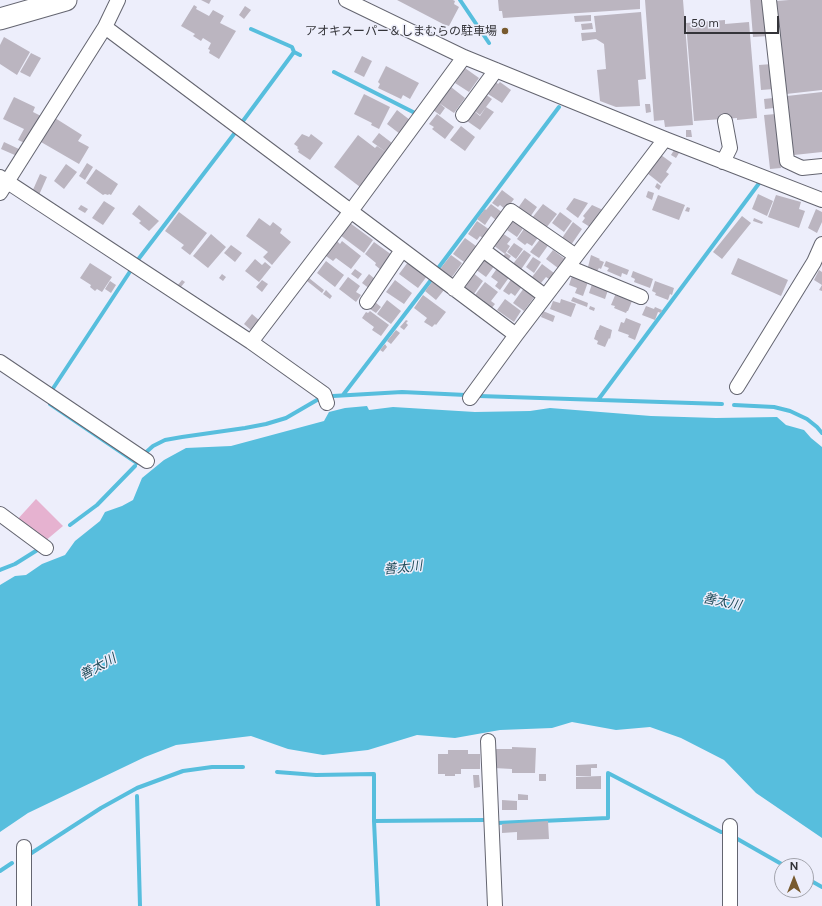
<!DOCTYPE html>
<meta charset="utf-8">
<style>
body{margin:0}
#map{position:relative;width:822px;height:906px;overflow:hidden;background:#edeefb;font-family:Figtree,sans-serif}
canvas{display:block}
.north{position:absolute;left:774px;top:858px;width:40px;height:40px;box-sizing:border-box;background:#edeefb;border:1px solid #a3a4ad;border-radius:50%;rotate:0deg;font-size:11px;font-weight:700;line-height:16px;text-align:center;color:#343439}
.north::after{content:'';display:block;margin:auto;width:14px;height:18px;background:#785a2e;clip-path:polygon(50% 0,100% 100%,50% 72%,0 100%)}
.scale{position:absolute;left:684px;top:16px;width:95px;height:18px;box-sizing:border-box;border:2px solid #343439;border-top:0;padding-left:5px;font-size:12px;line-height:14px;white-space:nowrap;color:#343439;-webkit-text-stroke:3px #edeefb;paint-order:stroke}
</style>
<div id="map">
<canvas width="822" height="906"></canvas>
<div class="north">N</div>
<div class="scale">50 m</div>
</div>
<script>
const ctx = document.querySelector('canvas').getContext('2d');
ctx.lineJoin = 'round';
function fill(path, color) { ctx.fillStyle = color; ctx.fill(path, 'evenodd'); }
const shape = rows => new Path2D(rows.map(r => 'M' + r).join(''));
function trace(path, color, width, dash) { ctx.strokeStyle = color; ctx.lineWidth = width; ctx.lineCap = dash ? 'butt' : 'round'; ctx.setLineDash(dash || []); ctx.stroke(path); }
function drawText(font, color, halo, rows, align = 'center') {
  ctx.font = font + ' Figtree,"Noto Sans JP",sans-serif'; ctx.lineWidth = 3; ctx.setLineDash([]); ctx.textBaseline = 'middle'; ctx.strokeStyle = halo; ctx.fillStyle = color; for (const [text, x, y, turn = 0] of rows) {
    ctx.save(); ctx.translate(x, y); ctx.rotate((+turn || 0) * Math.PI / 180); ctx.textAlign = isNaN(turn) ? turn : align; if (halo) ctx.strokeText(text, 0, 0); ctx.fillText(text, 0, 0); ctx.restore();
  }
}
fill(shape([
 [36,499,63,526,44,542,16,521]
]), '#e6b2d0');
fill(shape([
 [367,406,369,410,393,407,475,412,530,411,550,408,651,416,716,418,777,417,786,425,804,430,811,438,822,447,822,838,756,793,724,760,681,738,650,727,616,730,572,722,552,728,500,730,455,738,417,735,368,750,323,755,288,749,251,736,176,745,145,757,28,813,0,832,0,585,15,576,26,575,42,564,65,555,75,541,100,521,105,512,122,506,133,500,142,478,164,460,186,448,231,446,324,421,329,412,345,408]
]), '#57bedd');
trace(shape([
 [460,0,489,43],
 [251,29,292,47,294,52],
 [334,72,415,113],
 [240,125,294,52,300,55],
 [137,261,234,134],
 [436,271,559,107],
 [50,393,131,270],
 [343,395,431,280],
 [333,396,402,392,466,395],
 [479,396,722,404],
 [598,400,760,182],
 [50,404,137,463],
 [734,405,774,407,790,411,807,419,817,427,822,433],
 [143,455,153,446,165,440,182,437,245,428,266,424,286,418,317,400],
 [70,525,97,505,135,466],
 [0,570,15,564,39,549],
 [277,772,316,775,374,774,374,821,485,820],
 [137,796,140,906],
 [374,821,378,906],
 [497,823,608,818,608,773,721,832],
 [734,837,785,866],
 [30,854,101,808,137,788,183,771,212,767,243,767],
 [0,871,12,863],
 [806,878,822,887]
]), '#57bedd', 4);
fill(shape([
 [201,0,211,0,209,4],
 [397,0,453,0,455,1,454,4,459,7,449,26,443,24],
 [498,0,640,0,640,9,503,18,502,11,499,11],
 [645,0,683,0,693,125,665,127,664,120,654,121],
 [750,0,766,0,769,36,753,37],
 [789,0,822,0,822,90,786,94,776,1],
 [194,5,197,7,196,9,209,16,213,10,224,16,220,23,236,31,219,59,209,53,210,50,208,49,211,43,203,38,201,41,193,36,195,34,181,26],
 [245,6,251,10,244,19,239,15],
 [641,12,646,79,638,80,640,106,616,107,600,101,597,70,606,69,604,44,596,39,582,41,581,33,596,32,594,16],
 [591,15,591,21,575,22,574,16],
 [725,20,725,24,749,22,757,118,737,120,737,118,694,121,686,23],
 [592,23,593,29,582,30,581,24],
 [4,37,30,52,17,75,0,64,0,45],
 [31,53,41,58,30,77,20,72],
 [362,56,372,61,364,77,354,72],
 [772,64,774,89,761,90,759,65],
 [386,66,419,83,410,99,403,95,401,99,378,88,380,84,378,82],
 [465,68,479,78,469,92,455,83],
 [496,82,498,84,500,82,511,90,502,103,488,94],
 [451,87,465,98,454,113,439,103],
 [822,92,822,152,794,155,792,141,789,141,788,132,791,132,790,119,786,119,785,109,789,109,787,96],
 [364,94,390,107,379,129,371,125,372,123,354,114],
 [485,94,492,99,480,115,473,110],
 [14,97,35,107,33,112,41,116,27,144,18,140,24,129,3,119],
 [773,98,774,108,765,109,764,99],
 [439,103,445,108,440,115,433,110],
 [645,104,650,104,651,112,646,113],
 [486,107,494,112,480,130,467,121,474,111,480,116],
 [397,110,410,120,400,134,387,124],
 [437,114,454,127,445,139,432,129,434,127,429,124],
 [776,114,781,168,770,169,764,115],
 [55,118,82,135,78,141,89,147,79,164,41,142],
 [461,126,475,137,465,151,450,140],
 [686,130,691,130,692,137,686,137],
 [379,133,392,143,386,152,372,142],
 [302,134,309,137,311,134,323,143,310,160,298,152,299,150,297,148,298,147,294,144],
 [358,135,375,148,377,146,386,152,360,187,334,167],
 [4,142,21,150,17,156,1,149],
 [674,150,679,153,676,158,671,155],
 [661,155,672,163,666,172,669,174,661,184,647,173],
 [87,163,93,167,85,180,79,176],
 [66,164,77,172,64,189,54,181],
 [96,169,118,184,111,195,109,194,108,195,105,194,103,195,86,183],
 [40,174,47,177,39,195,32,192],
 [657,183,661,186,659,190,655,187],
 [502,190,514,199,506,210,500,205,498,207,492,203],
 [648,191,654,193,652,200,646,197],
 [758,194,773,201,767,216,752,209],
 [658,195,685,205,679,220,652,210],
 [776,195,801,202,799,209,805,211,799,228,768,217],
 [525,198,537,207,530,217,518,208],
 [574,198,588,203,578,218,566,209],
 [104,201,115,208,103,225,92,218],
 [491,204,503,213,497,221,491,216,485,225,477,219,485,209,486,210],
 [543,204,557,214,546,228,532,218],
 [81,205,88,209,85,213,78,209],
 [139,205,159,221,149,231,139,223,141,221,132,214],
 [592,205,603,210,590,227,582,222,585,218,583,216],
 [687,207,690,208,689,212,685,211],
 [816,209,822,212,822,222,817,233,808,228],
 [179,212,207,233,190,255,181,248,184,245,165,231],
 [560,212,572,221,564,232,552,223],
 [742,216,751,223,722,259,713,252],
 [259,218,270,226,273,222,282,229,280,233,291,242,272,265,263,257,268,252,246,236],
 [754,218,763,222,762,224,753,221],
 [514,220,524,227,517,237,507,230],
 [477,221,490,230,484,239,480,236,477,240,468,234],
 [573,222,582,229,571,245,562,238],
 [350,223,373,240,364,253,340,235],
 [526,226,539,236,532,246,527,243,525,245,517,239],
 [502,233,511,239,507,244,510,246,505,254,493,245],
 [211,234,226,247,208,268,193,256],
 [465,238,476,246,464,262,453,254],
 [541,238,549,244,539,258,530,252],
 [337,241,340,244,342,241,361,256,351,269,336,258,333,261,326,256],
 [374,242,392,255,381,270,375,265,376,263,365,254],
 [514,243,523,249,516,259,507,252],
 [231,245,242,253,235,262,224,253],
 [524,250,531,255,520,271,512,265],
 [553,250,565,259,558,268,546,259],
 [506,253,511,256,508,260,503,256],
 [451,255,462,263,452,277,440,269],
 [591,255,600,259,599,260,604,262,601,269,599,268,597,271,588,267],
 [533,257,541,262,534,273,526,267],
 [486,258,495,265,486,277,475,269,482,259,484,261],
 [738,258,788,280,781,296,731,274],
 [255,259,262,265,265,262,271,267,259,282,245,271],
 [326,261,344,275,335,287,317,273],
 [606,261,629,270,627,275,622,273,621,277,607,271,609,268,604,266],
 [408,262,427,276,418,288,399,274],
 [90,263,112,277,102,292,97,289,95,291,90,287,91,285,80,278],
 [542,264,554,273,549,279,546,277,541,283,532,277],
 [498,267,510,276,500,290,495,286,498,282,491,277],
 [355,269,362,274,358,279,351,274],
 [819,270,822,272,822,291,819,290,822,285,814,280],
 [633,271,653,279,650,288,634,282,635,279,631,277],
 [472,272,483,281,474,294,465,287,469,282,467,280],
 [222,274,226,277,223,281,219,278],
 [369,274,376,280,370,289,362,283],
 [572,276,588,282,583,296,575,293,577,288,569,285],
 [348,277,360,286,356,292,361,295,356,302,339,289],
 [309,278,324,290,322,293,307,281],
 [512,278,523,285,515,296,511,293,509,295,503,291],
 [182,280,185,282,180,288,177,286],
 [262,280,268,284,262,292,256,287],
 [395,280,412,293,404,304,386,292],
 [110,281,116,285,111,293,105,289],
 [655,281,674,288,672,295,670,294,668,300,655,295,656,293,652,291],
 [432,282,444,290,436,300,425,291],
 [485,282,498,292,491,301,495,304,490,310,482,304,484,301,475,295],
 [592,284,608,290,605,299,589,293],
 [524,288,535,296,524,311,513,303],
 [326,290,332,296,330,299,323,294],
 [616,293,629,298,628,299,632,301,628,311,627,311,626,313,614,308,615,306,611,305],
 [423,295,446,312,436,325,435,324,432,327,424,322,427,318,414,308],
 [573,297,588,303,587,307,571,301],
 [505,299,521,311,514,322,497,310],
 [561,299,576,304,571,317,550,309,553,301,560,303],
 [387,300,401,311,391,324,377,314],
 [375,302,381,307,376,313,370,309],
 [590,306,595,308,594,311,589,309],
 [646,306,654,309,655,307,662,310,661,313,658,312,655,320,642,315],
 [370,311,389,325,381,336,372,330,374,327,362,318,366,312,368,313],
 [543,311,555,316,553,322,541,317],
 [252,314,260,321,252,331,244,324],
 [626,318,641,324,635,340,628,337,629,335,618,331,621,322,624,323],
 [406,320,408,321,406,323,408,325,404,330,400,327],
 [600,325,612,330,610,339,609,338,605,347,597,344,598,341,594,339,597,330,598,330],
 [396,330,400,333,391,344,387,341],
 [385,344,387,347,383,352,380,350],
 [512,747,536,748,535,773,512,773,512,769,494,768,494,749,512,749],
 [448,750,468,750,468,754,480,754,480,769,461,769,461,774,455,774,455,776,445,776,445,774,438,774,438,754,448,754],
 [597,764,597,768,591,768,591,776,576,776,576,765],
 [539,774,546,774,546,781,539,781],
 [473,775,479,775,480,787,474,788],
 [601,776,601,789,576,789,576,777],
 [518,794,528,795,528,800,518,800],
 [502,800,517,801,517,810,502,810],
 [548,821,549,839,517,840,517,832,502,833,502,824]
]), '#bbb5c0');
const minor = shape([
 [346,0,464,57,665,139,822,200],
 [769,0,787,161,802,168,822,166],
 [105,27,516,335],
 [463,115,496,70],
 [723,162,730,148,725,121],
 [0,177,251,342,324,394,327,403],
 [0,193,105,27,118,0],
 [483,250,545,296],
 [568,267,641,297],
 [454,289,511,211,576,256],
 [367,302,402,250],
 [251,342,351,211,464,57],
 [0,362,147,461],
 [737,387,814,262,822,244],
 [470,398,516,335,665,139],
 [0,514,46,548],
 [488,741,495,906],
 [730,826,730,906],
 [24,847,24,906]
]);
const highway = shape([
 [0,19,66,0]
]);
trace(minor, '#646570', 16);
trace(highway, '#646570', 23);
trace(minor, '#fff', 14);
trace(highway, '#fff', 21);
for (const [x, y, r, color] of [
 [505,31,4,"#785a2e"]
]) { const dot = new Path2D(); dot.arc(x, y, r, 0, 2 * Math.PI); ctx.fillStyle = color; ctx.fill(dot); trace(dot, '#edeefb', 1.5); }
drawText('12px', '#343439', '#edeefb', [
 ["アオキスーパー＆しまむらの駐車場",497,31]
], 'right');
drawText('italic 13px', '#214d5b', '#edeefb', [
 ["善太川",403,568,-6],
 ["善太川",722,602,12],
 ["善太川",98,667,-29]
]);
</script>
